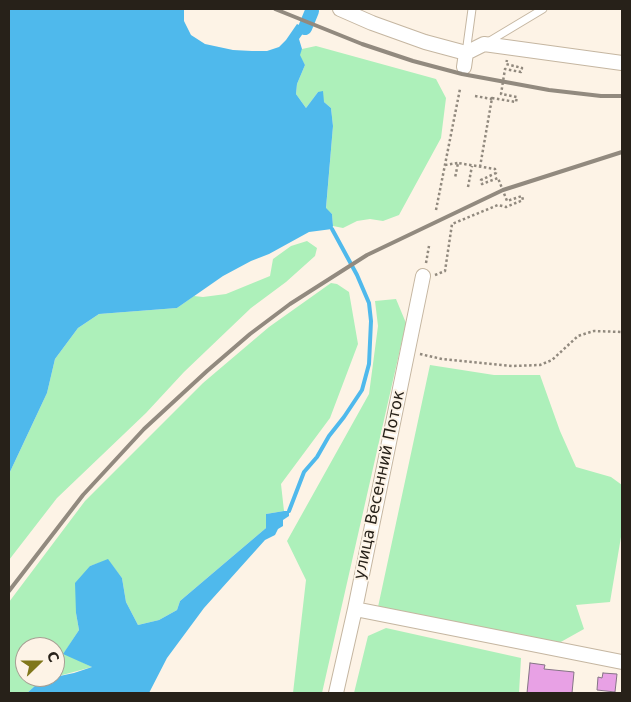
<!DOCTYPE html>
<meta charset="utf-8">
<style>
body{margin:0}
#map{position:relative;width:631px;height:702px;overflow:hidden;background:#fdf3e6;font-family:"DejaVu Sans",sans-serif}
canvas{display:block}
.frame{position:absolute;inset:0;border:10px solid #272119;pointer-events:none}
.north{position:absolute;left:15px;top:637px;width:50px;height:50px;box-sizing:border-box;background:#fdf3e6;border:1px solid #a79f94;border-radius:50%;rotate:68deg;font-size:14px;font-weight:700;line-height:20px;text-align:center;color:#272119}
.north::after{content:'';display:block;margin:auto;width:18px;height:22px;background:#80771b;clip-path:polygon(50% 0,100% 100%,50% 72%,0 100%)}
</style>
<div id="map">
<canvas width="631" height="702"></canvas>
<div class="frame"></div>
<div class="north">С</div>
</div>
<script>
const ctx = document.querySelector('canvas').getContext('2d');
ctx.lineJoin = 'round';
function fill(path, color) { ctx.fillStyle = color; ctx.fill(path, 'evenodd'); }
const shape = rows => new Path2D(rows.map(r => 'M' + r).join(''));
function trace(path, color, width, dash) { ctx.strokeStyle = color; ctx.lineWidth = width; ctx.lineCap = dash ? 'butt' : 'round'; ctx.setLineDash(dash || []); ctx.stroke(path); }
function drawText(font, color, halo, rows, align = 'center') {
  ctx.font = font + ' "DejaVu Sans",sans-serif'; ctx.lineWidth = 4; ctx.setLineDash([]); ctx.textBaseline = 'middle'; ctx.strokeStyle = halo; ctx.fillStyle = color; for (const [text, x, y, turn = 0] of rows) {
    ctx.save(); ctx.translate(x, y); ctx.rotate((+turn || 0) * Math.PI / 180); ctx.textAlign = isNaN(turn) ? turn : align; if (halo) ctx.strokeText(text, 0, 0); ctx.fillText(text, 0, 0); ctx.restore();
  }
}
fill(shape([
 [316,46,436,79,446,98,441,138,399,215,383,221,370,219,357,221,343,228,333,226,332,214,326,209,333,126,331,108,324,102,318,92,306,108,296,94,297,84,305,65,299,55,302,49],
 [307,241,317,248,315,256,286,282,251,308,184,372,146,413,57,498,9,560,9,474,47,393,55,359,78,328,99,314,177,308,194,296,203,297,226,294,270,276,273,259,291,246],
 [331,283,337,284,349,292,358,344,330,418,281,484,284,511,266,514,266,528,180,601,177,610,159,620,138,625,126,602,122,578,108,560,90,566,76,613,79,630,64,653,92,667,55,677,55,647,25,647,25,677,55,677,36,685,27,693,9,693,9,602,85,501,203,383,269,327],
 [396,299,406,323,322,693,293,693,306,580,287,541,369,394,378,326,375,301],
 [430,365,494,375,540,375,560,431,576,467,611,477,622,485,622,531,610,602,576,605,584,629,559,643,378,607],
 [386,628,521,658,519,693,354,693,368,636]
]), '#adf0ba');
fill(shape([
 [9,9,184,9,184,21,191,35,205,44,233,50,252,51,267,51,279,47,286,40,297,24,305,28,304,32,299,39,302,49,300,55,305,65,297,84,296,94,306,108,318,92,323,91,324,102,331,108,333,126,326,208,332,214,333,226,332,229,309,232,269,254,251,261,223,276,177,308,99,314,78,328,55,359,47,393,9,474],
 [284,511,289,511,289,516,283,520,283,526,278,529,275,535,265,540,204,608,167,658,149,693,27,693,36,685,55,677,74,673,92,667,63,654,79,630,76,613,75,583,90,566,108,559,122,578,126,602,138,625,159,620,177,610,180,601,266,528,266,514]
]), '#4fb9ec');
trace(shape([
 [289,511,304,472,317,457,329,436,344,417,362,390,369,364,371,321,369,303,357,275,332,229]
]), '#4fb9ec', 4);
trace(shape([
 [305,28,312,11]
]), '#4fb9ec', 14);
const building = shape([
 [530,663,545,665,544,669,574,672,572,693,527,693,530,663],
 [603,673,617,674,615,692,597,690,598,677,602,678,603,673]
]);
fill(building, '#e8a1e5');
trace(building, '#857385', 1);
const service = shape([
 [488,42,543,9],
 [466,53,472,9]
]);
const minor = shape([
 [340,9,372,23,425,42,466,53,484,44,622,63],
 [464,67,466,53],
 [355,609,622,662],
 [336,693,355,609,423,276]
]);
trace(service, '#c5b6a1', 9);
trace(minor, '#c5b6a1', 16);
trace(shape([
 [475,96,492,99],
 [445,165,458,163],
 [480,167,492,98,516,102,517,97,501,94,505,69,521,72,522,68,506,64,507,60],
 [468,187,472,166],
 [436,210,460,89],
 [426,263,429,246],
 [435,275,445,271,452,224,498,205,506,207,523,200,522,196,507,201,498,178,482,184,481,180,496,173,495,169,458,163,455,178],
 [420,354,442,359,512,366,540,365,552,360,578,336,594,331,622,332]
]), '#91897e', 2.5, [2.5, 2.5]);
trace(service, '#fff', 7);
trace(minor, '#fff', 14);
trace(shape([
 [275,9,362,44,413,61,462,74,549,90,601,96,622,96],
 [9,591,83,495,144,429,207,371,250,334,290,304,367,255,503,190,622,152]
]), '#928a7f', 4);
drawText('16px', '#272119', '#fdf3e6', [
 ["улица Весенний Поток",380,485,-78]
]);
</script>
